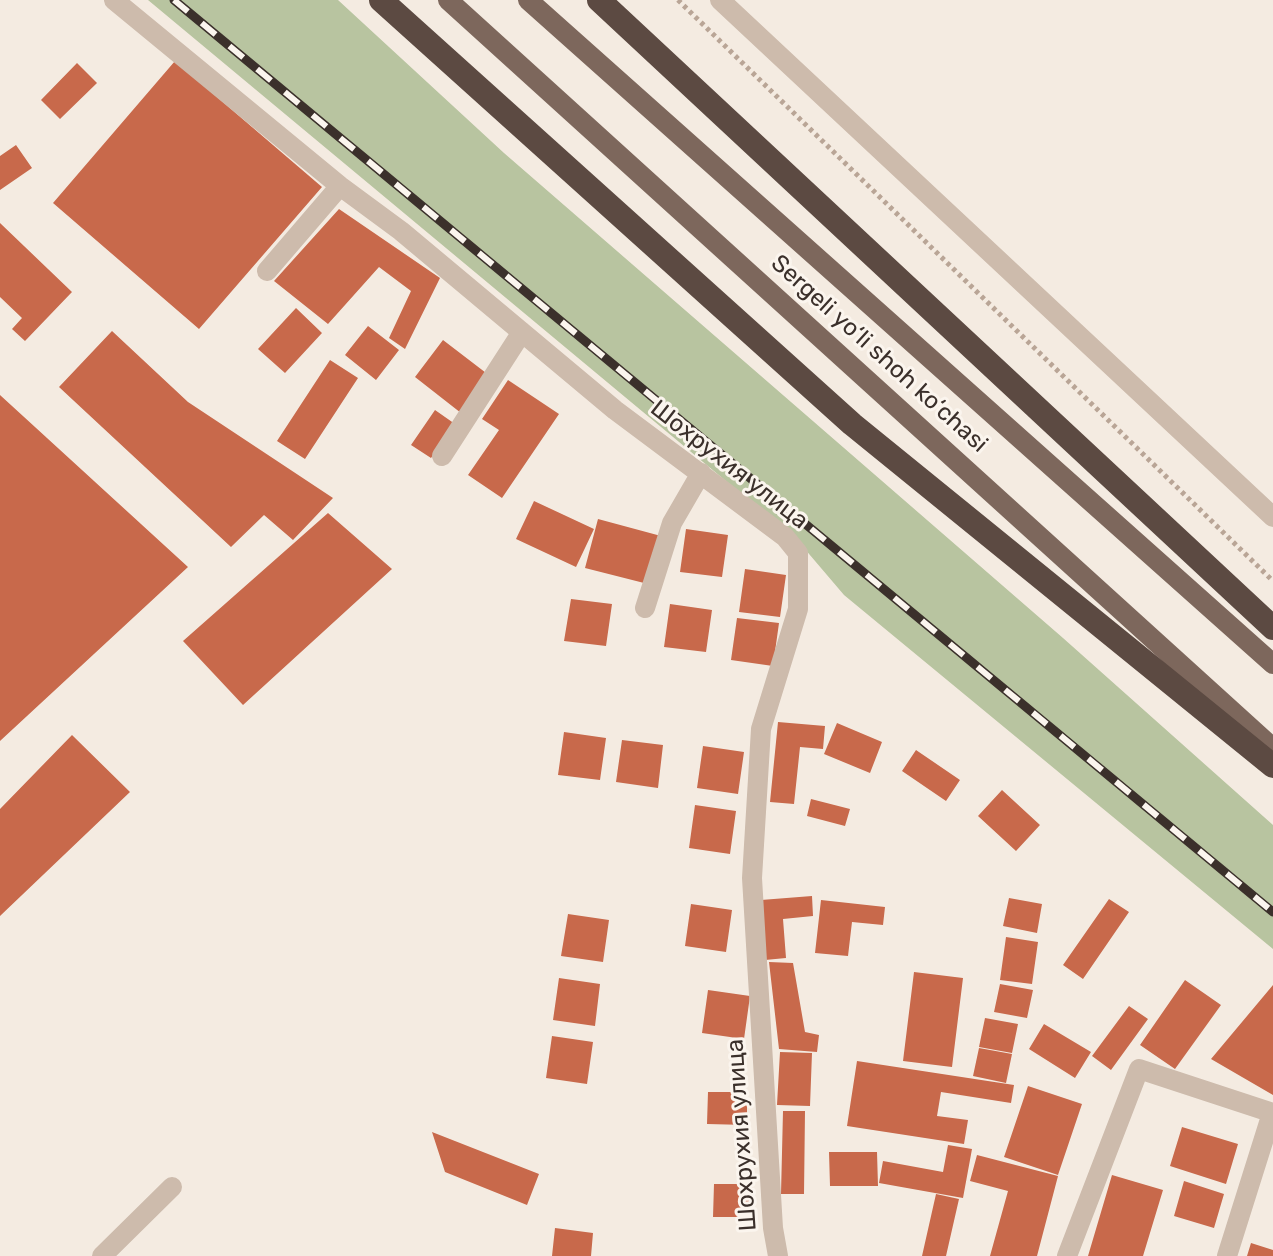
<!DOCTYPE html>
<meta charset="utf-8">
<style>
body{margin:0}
canvas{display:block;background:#f4ebe1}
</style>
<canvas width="1273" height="1256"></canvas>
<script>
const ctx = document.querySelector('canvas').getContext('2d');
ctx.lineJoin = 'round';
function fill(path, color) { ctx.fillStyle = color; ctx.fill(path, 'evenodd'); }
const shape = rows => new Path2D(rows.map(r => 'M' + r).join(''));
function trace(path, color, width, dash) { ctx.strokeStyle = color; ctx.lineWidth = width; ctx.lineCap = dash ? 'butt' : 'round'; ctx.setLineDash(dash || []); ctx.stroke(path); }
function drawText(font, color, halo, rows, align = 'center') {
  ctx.font = font + ' Rubik,sans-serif'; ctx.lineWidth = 6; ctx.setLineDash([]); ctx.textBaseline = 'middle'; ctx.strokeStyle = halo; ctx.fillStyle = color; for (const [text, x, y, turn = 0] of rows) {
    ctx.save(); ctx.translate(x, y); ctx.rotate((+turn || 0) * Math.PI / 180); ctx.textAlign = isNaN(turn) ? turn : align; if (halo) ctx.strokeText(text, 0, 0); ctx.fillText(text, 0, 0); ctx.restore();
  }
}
fill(shape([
 [148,0,338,0,504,153,1063,638,1273,825,1273,949,844,595,798,541]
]), '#b8c4a0');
fill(shape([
 [175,61,322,187,199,329,53,203],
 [77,63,97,83,60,119,41,100],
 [16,145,32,168,0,190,0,156],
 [339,209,440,278,405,349,389,338,411,291,379,267,328,324,274,281],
 [0,223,72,292,25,341,12,329,22,318,0,297],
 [296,308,322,333,285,373,258,349],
 [368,326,399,350,376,380,345,355],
 [112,331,188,402,333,498,293,540,264,515,231,547,59,387],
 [443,340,490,376,461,413,415,377],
 [330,360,358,378,305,459,277,441],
 [508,380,559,414,502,498,468,475,499,430,482,419],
 [0,395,188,567,0,741],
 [435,410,455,424,431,458,411,445],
 [534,501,594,529,576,567,516,539],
 [328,513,392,569,243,705,183,641],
 [598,519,661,536,648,584,585,568],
 [686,529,728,535,722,577,680,572],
 [745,569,786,575,780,617,739,612],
 [571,599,612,604,606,646,564,641],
 [670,604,712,610,706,652,664,647],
 [737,618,779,623,773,666,731,660],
 [778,722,825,726,823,749,800,747,794,804,770,802],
 [837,723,882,742,870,773,824,754],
 [564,732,606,738,600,780,558,775],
 [72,735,130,792,0,916,0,809],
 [622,740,663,745,658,788,616,782],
 [703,746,744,752,738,794,697,788],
 [916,750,960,780,946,801,902,771],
 [1002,790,1040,825,1016,851,978,816],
 [811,799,850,809,845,826,807,816],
 [695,805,736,811,730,854,689,848],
 [812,896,813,916,783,919,786,958,765,960,761,900],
 [1009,898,1042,904,1037,933,1003,926],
 [1109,899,1129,912,1083,979,1063,965],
 [821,900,885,907,883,925,852,922,848,956,815,953],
 [691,904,732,910,726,952,685,946],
 [568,914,609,920,603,962,561,956],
 [1006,937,1038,942,1032,984,1000,980],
 [769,962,793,963,805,1032,819,1035,817,1052,779,1049],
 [914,972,963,978,952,1067,903,1061],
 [559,978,600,984,595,1026,553,1020],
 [1185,980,1221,1005,1175,1069,1140,1045],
 [1000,984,1033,990,1027,1018,994,1012],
 [1273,985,1273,1095,1211,1059],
 [708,990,750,996,744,1039,702,1033],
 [1129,1006,1148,1019,1111,1070,1092,1056],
 [985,1018,1018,1024,1012,1053,979,1047],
 [1044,1024,1091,1052,1075,1078,1029,1049],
 [552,1036,593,1042,587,1084,546,1078],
 [979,1048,1012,1054,1006,1083,973,1076],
 [780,1052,812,1053,810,1106,777,1105],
 [857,1061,1014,1085,1011,1103,941,1092,937,1116,968,1120,964,1144,847,1126],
 [1028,1086,1082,1104,1058,1175,1004,1157],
 [708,1092,747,1092,747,1125,707,1124],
 [783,1111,805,1111,804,1194,781,1194],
 [1182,1127,1238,1144,1226,1184,1170,1166],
 [432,1132,539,1174,527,1205,445,1172],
 [948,1145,972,1149,963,1198,879,1183,883,1161,943,1172],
 [829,1152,877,1152,878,1186,830,1186],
 [977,1155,1058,1176,1037,1256,990,1256,1008,1191,970,1181],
 [1112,1175,1163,1190,1143,1256,1088,1256],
 [1184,1181,1224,1194,1214,1228,1174,1216],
 [714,1184,753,1184,752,1217,713,1217],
 [936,1194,959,1199,946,1256,922,1256],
 [555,1228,593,1233,591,1256,552,1256],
 [1251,1243,1273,1250,1273,1256,1247,1256]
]), '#c8694b');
trace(shape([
 [678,0,1273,581]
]), '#b9a596', 5, [4, 4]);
trace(shape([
 [114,0,340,186,401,231,615,410,785,537,798,553,798,609,761,729,752,878,773,1228,778,1256],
 [720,0,1273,517],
 [267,271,340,186],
 [442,456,522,332],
 [645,608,672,523,701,473],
 [102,1256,172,1187],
 [1067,1256,1139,1069,1273,1113],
 [1227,1256,1272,1113]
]), '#cdbbac', 20);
trace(shape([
 [448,0,1273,748],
 [528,0,1273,664]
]), '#7d675c', 20);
trace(shape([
 [381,0,852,424,1273,766],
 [599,0,1273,628]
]), '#5c4a42', 24);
const rail = shape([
 [174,0,1273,912]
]);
trace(rail, '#3b302b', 9);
trace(rail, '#fbf5ee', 6, [18]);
drawText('24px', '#3b302b', '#fbf5ee', [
 ["Sergeli yo‘li shoh ko‘chasi",879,354,42],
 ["Шохрухия улица",729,465,38],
 ["Шохрухия улица",742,1135,-94]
]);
</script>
